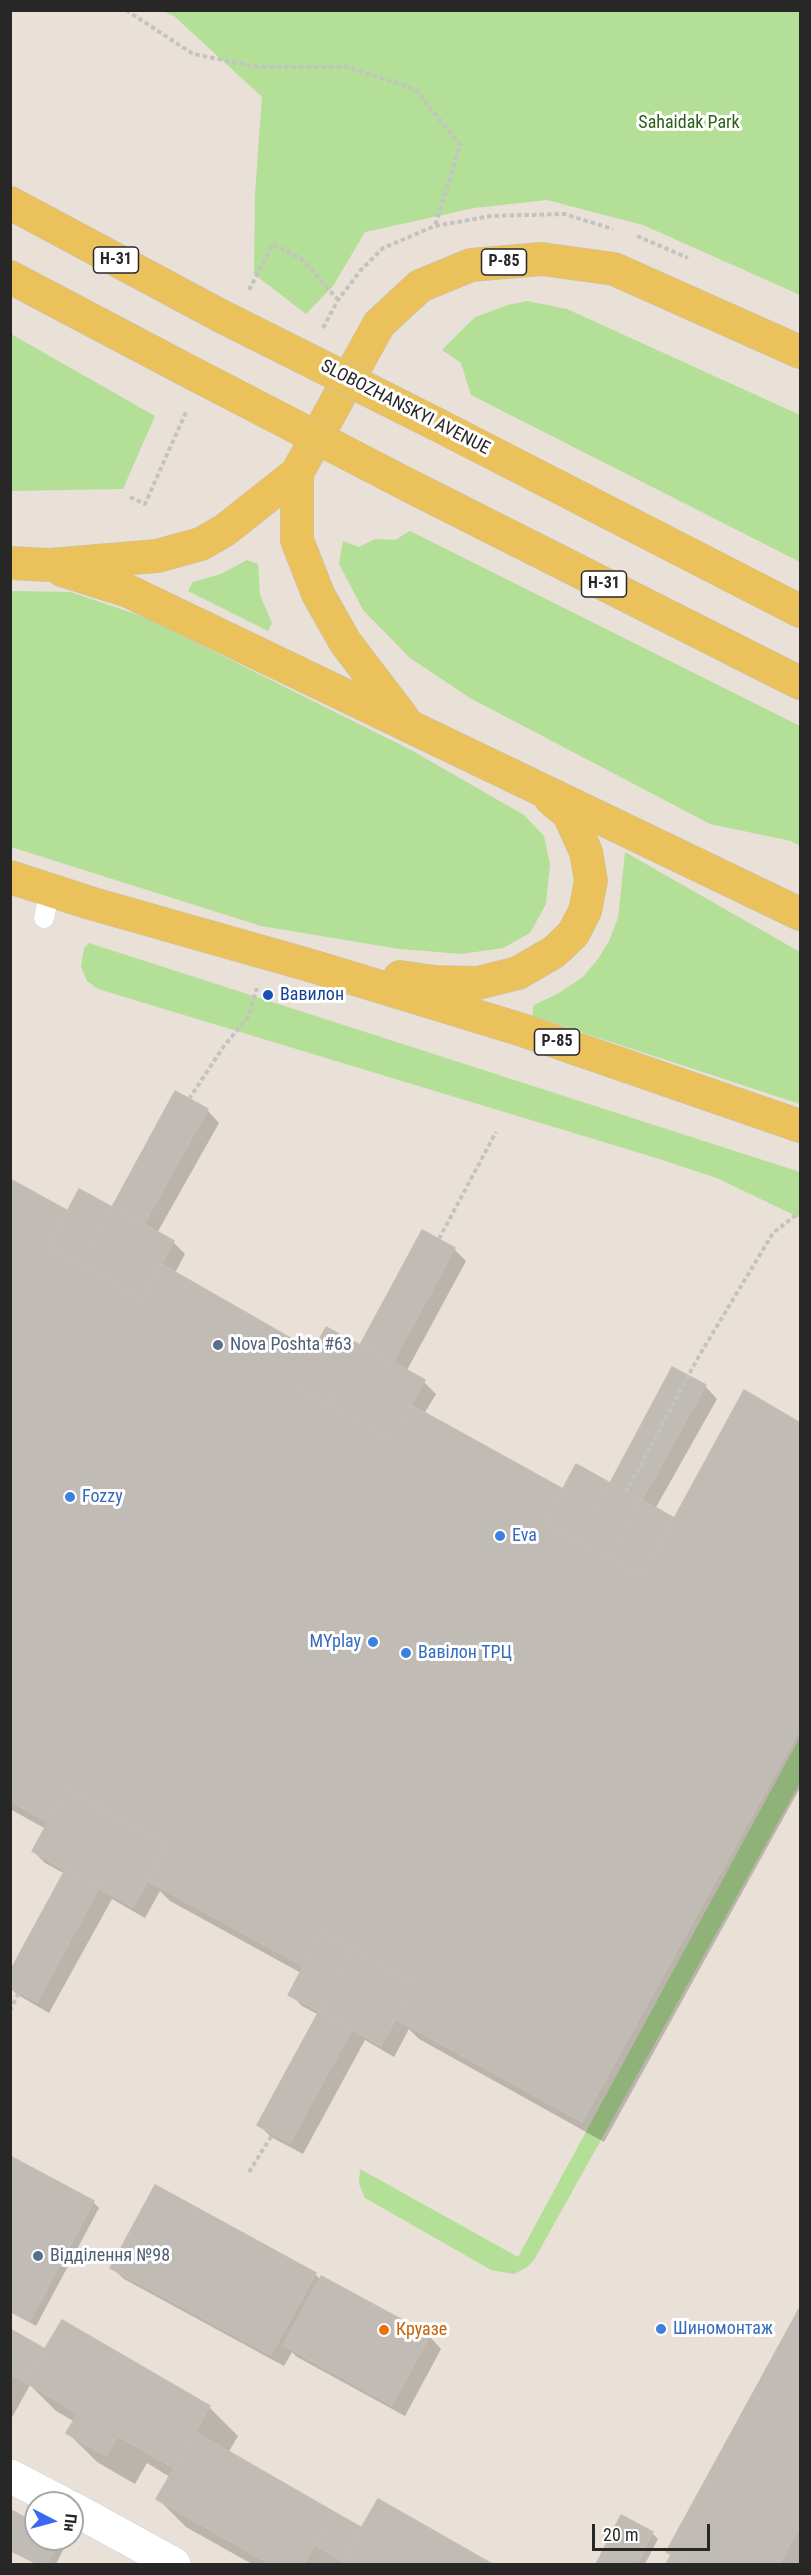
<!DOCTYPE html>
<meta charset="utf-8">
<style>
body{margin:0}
#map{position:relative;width:811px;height:2575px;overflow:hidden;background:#e9e1d8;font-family:"Roboto Condensed",sans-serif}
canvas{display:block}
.frame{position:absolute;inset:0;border:12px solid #272727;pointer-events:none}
.north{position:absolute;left:24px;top:2491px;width:60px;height:60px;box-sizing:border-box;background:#fff;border:2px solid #a9a9a9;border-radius:50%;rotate:96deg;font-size:16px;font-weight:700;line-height:24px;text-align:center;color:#272727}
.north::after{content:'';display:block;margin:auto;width:21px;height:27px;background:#3b68f3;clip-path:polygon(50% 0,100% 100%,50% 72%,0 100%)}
.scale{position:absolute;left:592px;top:2524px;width:118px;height:27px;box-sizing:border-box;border:3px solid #272727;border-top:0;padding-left:8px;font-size:18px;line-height:21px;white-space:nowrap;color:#272727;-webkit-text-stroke:4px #fff;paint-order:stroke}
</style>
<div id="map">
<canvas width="811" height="2575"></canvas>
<div class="frame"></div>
<div class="north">Пн</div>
<div class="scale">20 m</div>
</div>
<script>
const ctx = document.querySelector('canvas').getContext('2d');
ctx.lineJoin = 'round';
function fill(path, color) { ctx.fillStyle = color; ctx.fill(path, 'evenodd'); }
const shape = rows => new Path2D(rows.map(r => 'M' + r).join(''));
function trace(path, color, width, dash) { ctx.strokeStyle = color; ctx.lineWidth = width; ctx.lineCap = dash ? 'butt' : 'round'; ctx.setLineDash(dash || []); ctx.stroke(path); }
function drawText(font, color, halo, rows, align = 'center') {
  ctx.font = font + ' "Roboto Condensed",sans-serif'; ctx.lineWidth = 6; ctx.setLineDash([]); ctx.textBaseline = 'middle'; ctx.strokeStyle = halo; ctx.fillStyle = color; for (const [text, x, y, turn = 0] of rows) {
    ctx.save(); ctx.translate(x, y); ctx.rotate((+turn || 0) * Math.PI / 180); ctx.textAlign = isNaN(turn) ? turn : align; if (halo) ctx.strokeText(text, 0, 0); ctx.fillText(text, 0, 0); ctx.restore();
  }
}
fill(shape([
 [163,11,800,11,800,295,643,225,547,200,474,208,365,232,333,286,306,314,254,274,255,193,262,97,174,16],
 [527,301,567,309,800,415,800,562,471,395,461,363,442,350,475,317,508,305],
 [11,334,155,416,123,489,11,491],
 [410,531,800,726,800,846,791,841,710,824,470,698,410,658,363,610,339,564,343,541,359,547,375,539,395,540],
 [247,560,258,564,260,595,272,623,268,631,188,591,193,582,221,574],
 [11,591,71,592,147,618,411,750,524,815,544,836,550,864,546,904,530,933,503,948,462,954,399,949,261,926,11,847],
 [625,852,800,952,800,1104,532,1016,534,1005,559,993,583,977,598,959,609,941,618,918],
 [89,943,800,1172,800,1218,717,1178,653,1157,98,989,87,981,81,967,84,948],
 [800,1737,800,1783,534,2260,527,2267,514,2274,491,2270,365,2198,359,2184,360,2169,518,2257]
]), '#b3df96');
fill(shape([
 [207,1110,219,1123,157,1233,173,1242,185,1254,175,1273,312,1352,361,1347,454,1249,466,1261,406,1372,424,1382,436,1394,424,1414,562,1490,610,1485,705,1386,717,1399,655,1509,675,1520,745,1392,800,1424,800,1788,604,2142,419,2039,409,2029,394,2057,365,2040,303,2154,271,2137,259,2125,319,2015,302,2006,290,1994,301,1973,170,1901,160,1891,145,1918,112,1899,49,2013,18,1995,10,1988,10,1974,65,1874,45,1863,33,1851,46,1829,10,1809,10,1181,68,1213,113,1208],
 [10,2157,93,2202,99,2208,36,2326,10,2312],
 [111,2267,315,2274,320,2279,321,2278,429,2336,441,2349,405,2416,297,2357,292,2352,284,2366,124,2279],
 [800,2310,800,2564,668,2564,672,2556,668,2552],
 [10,2330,44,2350,209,2407,238,2436,228,2453,362,2530,379,2501,489,2564,252,2564,186,2527,158,2499,170,2477,147,2463,135,2484,97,2462,68,2433,75,2422,56,2411,30,2385,10,2421],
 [10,2518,36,2525,36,2539,61,2539,66,2544,56,2564,36,2564,10,2551],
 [622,2518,652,2533,658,2539,645,2564,598,2564]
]), '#0003');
const building = shape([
 [175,1091,208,1109,144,1224,112,1207,175,1091],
 [10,1179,68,1211,48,1247,143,1299,161,1264,313,1351,294,1386,391,1440,411,1405,563,1489,544,1524,642,1577,744,1390,800,1423,800,1729,582,2122,396,2019,415,1984,386,1968,321,1933,303,1966,148,1881,167,1845,66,1789,48,1822,10,1801,10,1179],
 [79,1189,112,1207,80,1265,48,1247,79,1189],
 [112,1207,144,1224,113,1282,80,1265,112,1207],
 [144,1224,174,1241,143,1299,113,1282,144,1224],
 [422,1230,455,1248,393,1362,360,1345,422,1230],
 [326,1327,360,1345,328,1405,294,1386,326,1327],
 [360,1345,393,1362,359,1422,328,1405,360,1345],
 [393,1362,425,1380,391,1440,359,1422,393,1362],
 [672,1367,706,1385,642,1500,610,1483,672,1367],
 [576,1464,610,1483,578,1543,544,1524,576,1464],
 [610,1483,642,1500,610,1560,578,1543,610,1483],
 [642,1500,674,1518,642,1577,610,1560,642,1500],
 [66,1789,100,1807,65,1870,32,1851,66,1789],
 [100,1807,134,1826,99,1888,65,1870,100,1807],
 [134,1826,167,1845,133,1907,99,1888,134,1826],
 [65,1870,99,1888,37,2002,10,1987,10,1971,65,1870],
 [321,1933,352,1949,319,2011,288,1995,321,1933],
 [352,1949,386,1968,352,2029,319,2011,352,1949],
 [386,1968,415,1984,381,2046,352,2029,386,1968],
 [319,2011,352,2029,290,2143,257,2125,319,2011],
 [10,2156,94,2201,30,2321,10,2311,10,2156],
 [155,2185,316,2273,271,2355,110,2268,155,2185],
 [321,2276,430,2335,392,2405,283,2345,321,2276],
 [800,2307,800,2526,779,2564,692,2564,666,2552,800,2307],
 [62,2320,210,2406,174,2468,118,2436,106,2456,66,2433,78,2413,25,2382,62,2320],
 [10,2329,17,2333,10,2345,10,2329],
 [17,2333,45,2349,25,2382,10,2374,10,2345,17,2333],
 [195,2432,334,2512,304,2564,270,2564,156,2499,195,2432],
 [378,2499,492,2564,347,2564,342,2561,378,2499],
 [13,2511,36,2524,36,2539,60,2539,47,2564,39,2564,10,2549,10,2515,13,2511],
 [334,2512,362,2528,342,2561,315,2545,334,2512],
 [621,2515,653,2532,637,2564,596,2564,621,2515],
 [672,2553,692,2564,666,2564,672,2553]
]);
fill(building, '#c1bbb5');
trace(building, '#c4bdb3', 1.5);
const service = shape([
 [44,918,50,890]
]);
const minor = shape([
 [10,2476,62,2503],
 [72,2508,174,2564]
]);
const primary = shape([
 [10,203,221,316],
 [10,277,192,373],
 [438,425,800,611],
 [297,473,297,540,318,594,345,642,403,718],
 [408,485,800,683],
 [10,563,49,565,157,556,201,544,225,530,297,473,379,324,420,286,471,265,542,259,614,269,800,352],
 [62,570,128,591,800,914],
 [10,877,90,903,312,966,519,1029,800,1126],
 [400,977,435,982,478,983,518,973,554,952,573,934,585,911,591,881,586,852,569,814,551,799]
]);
trace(service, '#ced2e0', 21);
trace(minor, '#ced2e0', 34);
trace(primary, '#c3c3c3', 34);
trace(shape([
 [126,10,193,54,259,67,347,67,415,89,460,145,435,226],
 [637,236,688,258],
 [249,290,273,244,302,259,338,300],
 [323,328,338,300,361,270,383,248,435,226,491,216,564,214,613,229],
 [130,497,145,504,186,412],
 [189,1099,224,1046,248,1017,257,988],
 [439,1239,496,1132],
 [626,1492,699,1356,773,1233,800,1212],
 [10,2011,19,1992],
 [249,2172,272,2135]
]), '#c3c3c3', 4, [4.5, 3]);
trace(service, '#fff', 20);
trace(minor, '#fff', 33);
trace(primary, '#ebc15c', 33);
const primaryBridge = shape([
 [221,316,438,425],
 [192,373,408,485]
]);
trace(primaryBridge, '#c3c3c3', 34, []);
trace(primaryBridge, '#ebc15c', 33);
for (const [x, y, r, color] of [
 [268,995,6,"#1a4fb4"],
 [218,1345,6,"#5c6f8a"],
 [70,1497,6,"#3f7fe0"],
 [500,1536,6,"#3f7fe0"],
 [373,1642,6,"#3f7fe0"],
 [406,1653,6,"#3f7fe0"],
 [38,2256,6,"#5c6f8a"],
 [661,2329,6,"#3f7fe0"],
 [384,2330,6,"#e8710a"]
]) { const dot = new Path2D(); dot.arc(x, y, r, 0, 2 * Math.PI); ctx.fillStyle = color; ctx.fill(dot); trace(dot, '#fff', 2); }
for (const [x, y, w] of [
 [116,260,45],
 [504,262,45],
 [604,584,45],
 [557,1042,45]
]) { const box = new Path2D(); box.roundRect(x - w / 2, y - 13, w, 26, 4.5); ctx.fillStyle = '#fff'; ctx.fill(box); trace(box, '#272727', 1.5); }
drawText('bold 16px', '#272727', null, [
 ["Н-31",116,260],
 ["Р-85",504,262],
 ["Н-31",604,584],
 ["Р-85",557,1042]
]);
drawText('18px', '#2d601b', '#fff', [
 ["Sahaidak Park",689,123]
]);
drawText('18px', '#272727', '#fff', [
 ["SLOBOZHANSKYI AVENUE",405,408,27]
]);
drawText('18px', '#164399', '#fff', [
 ["Вавилон",280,995]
], 'left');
drawText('18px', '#4e5e75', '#fff', [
 ["Nova Poshta #63",230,1345],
 ["Відділення №98",50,2256]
], 'left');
drawText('18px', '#366cbe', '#fff', [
 ["Fozzy",82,1497],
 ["Eva",512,1536],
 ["MYplay",361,1642,"right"],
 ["Вавілон ТРЦ",418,1653],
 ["Шиномонтаж",673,2329]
], 'left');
drawText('18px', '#c56008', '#fff', [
 ["Круазе",396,2330]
], 'left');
</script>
